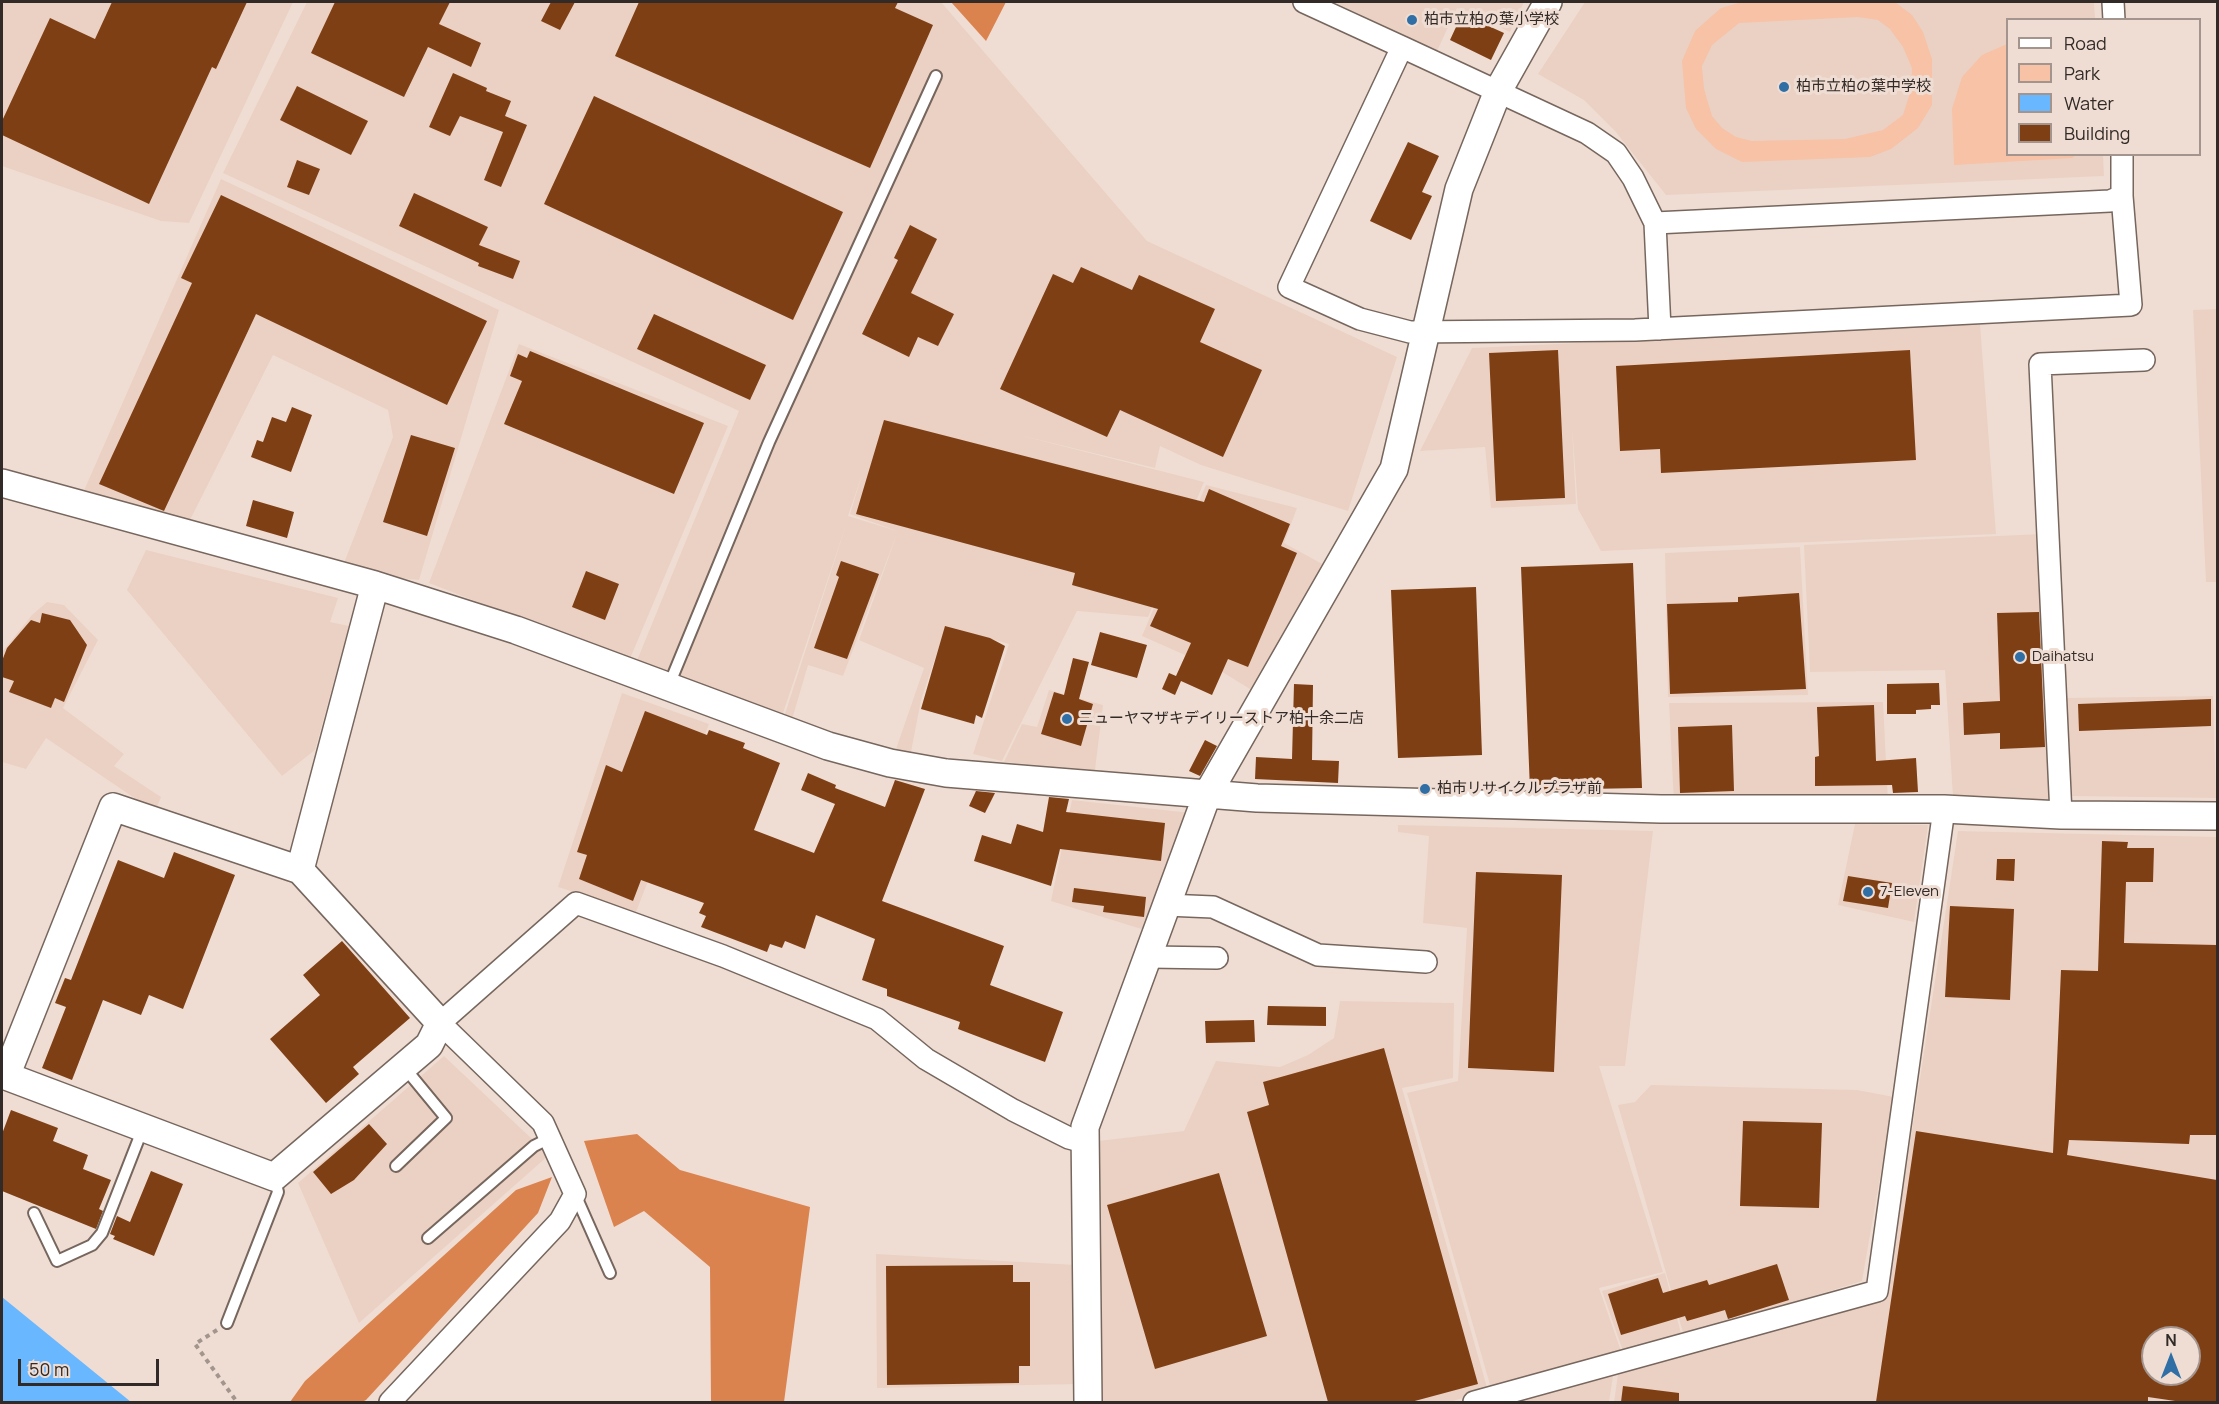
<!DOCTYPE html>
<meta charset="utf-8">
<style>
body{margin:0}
#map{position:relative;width:2219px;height:1404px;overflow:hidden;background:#efddd3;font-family:Manrope,sans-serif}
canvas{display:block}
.frame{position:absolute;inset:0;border:3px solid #312a26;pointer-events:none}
.legend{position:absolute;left:2006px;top:18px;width:195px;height:138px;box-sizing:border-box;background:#efddd3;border:2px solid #a3958e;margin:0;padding:8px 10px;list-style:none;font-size:18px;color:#312a26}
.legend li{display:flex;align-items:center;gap:12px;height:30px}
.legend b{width:30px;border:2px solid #a3958e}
.north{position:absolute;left:2141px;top:1326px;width:60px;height:60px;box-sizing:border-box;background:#efddd3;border:2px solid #a3958e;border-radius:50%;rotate:0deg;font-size:16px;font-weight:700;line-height:24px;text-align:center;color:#312a26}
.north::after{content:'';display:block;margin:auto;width:21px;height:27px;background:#2f6fa6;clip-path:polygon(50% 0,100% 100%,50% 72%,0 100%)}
.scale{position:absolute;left:18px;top:1359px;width:141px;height:27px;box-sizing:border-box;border:3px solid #312a26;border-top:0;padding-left:8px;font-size:18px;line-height:21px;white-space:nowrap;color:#312a26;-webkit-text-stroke:4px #efddd3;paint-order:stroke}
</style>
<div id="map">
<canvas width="2219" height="1404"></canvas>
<div class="frame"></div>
<ul class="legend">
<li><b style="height:8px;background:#fff"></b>Road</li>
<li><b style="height:16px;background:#f7c2a6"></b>Park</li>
<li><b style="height:16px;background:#69b7fe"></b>Water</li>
<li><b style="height:16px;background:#7f3f15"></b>Building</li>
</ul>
<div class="north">N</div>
<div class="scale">50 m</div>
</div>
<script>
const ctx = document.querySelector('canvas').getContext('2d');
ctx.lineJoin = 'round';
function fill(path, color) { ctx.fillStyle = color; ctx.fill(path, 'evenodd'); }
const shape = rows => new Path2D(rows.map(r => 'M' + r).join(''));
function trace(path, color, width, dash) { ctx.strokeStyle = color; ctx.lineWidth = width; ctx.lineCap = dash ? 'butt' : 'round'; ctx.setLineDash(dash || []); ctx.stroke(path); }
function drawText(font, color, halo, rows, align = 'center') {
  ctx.font = font + ' Manrope,"Noto Sans JP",sans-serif'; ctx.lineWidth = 6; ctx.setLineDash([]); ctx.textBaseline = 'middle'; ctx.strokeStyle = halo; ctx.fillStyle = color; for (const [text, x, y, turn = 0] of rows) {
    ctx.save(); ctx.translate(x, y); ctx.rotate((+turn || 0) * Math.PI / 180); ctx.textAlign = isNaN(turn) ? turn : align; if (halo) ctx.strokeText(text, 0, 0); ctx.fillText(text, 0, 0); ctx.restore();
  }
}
fill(shape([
 [3,2,293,2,189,223,161,221,2,166],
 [307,2,941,2,1147,241,1397,357,1348,511,1201,465,1160,446,1155,468,1015,434,1204,482,1148,617,1077,611,1002,761,973,754,1009,644,946,626,921,700,911,752,896,749,924,668,859,640,898,531,843,676,808,665,791,723,783,720,847,522,783,713,636,663,739,411,223,173],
 [862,475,850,514,897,531,848,516],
 [1334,2,1524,2,1510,32,1457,8,1437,51],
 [1585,2,2094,2,2095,19,2008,20,2008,154,2103,155,2104,176,1666,195,1615,131,1584,100,1538,74],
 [221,179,499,310,419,580,400,578,344,563,393,437,388,410,273,355,188,524,82,495],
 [2217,309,2218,582,2206,582,2193,310],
 [1980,324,1996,534,1601,551,1578,509,1572,426,1576,504,1491,508,1485,447,1420,451,1472,348],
 [519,344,728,426,629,661,429,583],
 [1206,485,1297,508,1284,543,1326,566,1258,694,1219,670,1142,636],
 [2041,534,2055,802,1953,797,1945,670,1810,672,1804,545],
 [1800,547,1808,695,1668,697,1665,553],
 [146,550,338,598,330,622,349,626,315,750,282,776,127,590],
 [47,602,64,605,98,640,63,708,124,754,114,766,161,797,155,812,46,738,26,769,2,762,2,652,32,615],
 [1049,690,1103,705,1095,770,1004,762,1022,724,1037,727],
 [622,693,709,724,636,912,558,887],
 [2213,696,2216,798,2068,796,2063,698],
 [1883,702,1888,802,1674,804,1669,703],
 [1072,800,1191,813,1151,932,1051,901],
 [1855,824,1928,825,1914,922,1838,905],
 [1398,825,1653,831,1625,1066,1599,1066,1663,1272,1599,1288,1622,1354,1492,1392,1407,1093,1458,1081,1467,928,1423,923,1429,836,1398,832],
 [1958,831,2217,837,2217,1402,1614,1402,1618,1374,1887,1294],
 [2153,1338,2189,1338,2189,1374,2153,1374],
 [1340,1001,1454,1003,1453,1078,1402,1088,1488,1391,1449,1402,1100,1402,1098,1141,1184,1131,1216,1061,1280,1067,1308,1055,1334,1038],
 [444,1056,549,1155,359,1323,298,1183],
 [1651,1085,1857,1090,1894,1097,1862,1281,1684,1336,1618,1105,1635,1102],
 [876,1254,1076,1265,1080,1384,877,1388],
 [1665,1273,1682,1337,1624,1354,1602,1291],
 [1613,1376,1609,1402,1516,1402]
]), '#ebd1c3');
fill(shape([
 [1742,2,1895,2,1912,15,1923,32,1932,59,1932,105,1918,128,1891,149,1870,157,1742,162,1716,149,1696,129,1686,108,1682,61,1695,31,1721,8],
 [1858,17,1878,20,1890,29,1903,47,1912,68,1911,90,1903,115,1883,130,1845,139,1752,141,1736,137,1722,128,1712,116,1704,89,1702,66,1712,45,1739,23],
 [2007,44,2008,154,2076,155,2072,158,1954,165,1952,109,1962,77,1982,55]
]), '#f7c2a6');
fill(shape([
 [951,2,1006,2,986,41],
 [637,1134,680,1170,810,1207,784,1402,711,1402,710,1267,644,1211,614,1227,584,1141],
 [552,1177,538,1213,366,1400,362,1402,290,1402,305,1381,516,1190]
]), '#db834f');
fill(shape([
 [2,1297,131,1402,2,1402]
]), '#69b7fe');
fill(shape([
 [112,2,247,2,216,69,212,67,149,204,2,135,2,121,50,18,95,39],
 [335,2,450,2,439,24,481,43,471,67,428,47,404,97,311,53],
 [551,2,575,2,560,30,541,21],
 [639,2,898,2,895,8,933,25,870,168,615,56],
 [1462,14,1504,33,1491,60,1450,40],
 [453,73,487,88,486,91,511,101,505,116,527,125,501,187,484,180,503,132,460,116,450,136,429,127],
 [297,86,368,121,351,155,280,120],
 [594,96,843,212,793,320,544,204],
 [1408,142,1439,156,1422,192,1432,196,1411,240,1370,221],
 [297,160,320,169,309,195,287,187],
 [414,193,488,227,479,245,520,261,513,279,478,266,479,263,399,226],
 [221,195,487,321,447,405,256,314,164,511,99,484,192,283,181,278],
 [910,225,937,239,911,293,954,314,938,346,918,337,909,357,862,334,898,260,894,258],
 [1081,267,1132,290,1139,275,1215,309,1200,342,1262,370,1223,457,1120,410,1107,437,1000,389,1053,274,1073,283],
 [654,314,766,365,750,400,637,349],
 [1558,350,1565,498,1496,501,1489,353],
 [1910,350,1916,460,1661,473,1660,449,1620,451,1616,366],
 [530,351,704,423,674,494,504,424,522,381,510,376,518,354,527,358],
 [292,407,312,415,291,472,251,457,257,440,263,442,272,417,286,422],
 [884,420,1204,502,1209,489,1290,524,1281,546,1297,553,1248,667,1228,659,1212,695,1181,681,1175,695,1162,689,1169,673,1176,676,1191,643,1150,626,1158,609,1072,585,1075,573,856,514],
 [411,435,455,448,427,536,383,522],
 [253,500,294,512,287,538,246,526],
 [841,561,879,574,847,659,814,648,839,577,836,575],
 [1633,563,1642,788,1530,790,1521,567],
 [586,571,619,584,605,620,572,607],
 [1476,587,1482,755,1398,758,1391,590],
 [1799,593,1806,689,1670,694,1667,604,1738,602,1738,597],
 [2039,612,2045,747,2000,749,2000,733,1964,735,1963,703,2000,701,1997,613],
 [42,613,70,620,87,645,64,702,55,698,51,708,9,692,14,681,2,677,2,661,7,648,31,620,40,623],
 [945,626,990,638,1005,646,982,718,976,715,974,724,921,709],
 [1100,632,1147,645,1137,678,1091,665],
 [1073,658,1089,662,1079,699,1093,704,1081,746,1041,734,1054,692,1064,695],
 [1939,683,1940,705,1931,705,1931,709,1916,710,1916,714,1887,714,1887,684],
 [1294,684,1313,685,1312,760,1339,761,1338,783,1255,779,1256,757,1292,759],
 [2211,699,2211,726,2079,731,2078,704],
 [1874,705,1876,761,1916,758,1918,792,1893,793,1892,785,1815,786,1815,757,1819,756,1817,707],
 [645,711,707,735,709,730,745,743,743,748,780,763,754,830,814,853,835,804,801,790,808,773,836,785,835,788,885,807,895,780,925,789,882,901,1004,946,990,985,1063,1012,1045,1062,958,1029,960,1022,887,996,887,989,862,980,875,939,816,915,805,949,785,941,782,948,770,944,767,952,701,927,706,916,699,913,704,903,641,880,633,901,579,879,587,855,577,852,606,765,622,772],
 [1732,725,1734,791,1680,793,1678,727],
 [1205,740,1217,746,1200,776,1189,771],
 [976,791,995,793,985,813,969,806],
 [1049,797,1069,799,1066,812,1165,823,1161,861,1060,849,1051,886,974,861,982,835,1011,844,1017,824,1043,832],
 [2102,841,2128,842,2127,848,2154,848,2153,882,2126,882,2124,943,2217,945,2217,1135,2190,1135,2189,1144,2069,1140,2067,1155,2217,1180,2217,1402,2182,1402,2148,1397,2148,1402,1876,1402,1916,1131,2053,1153,2061,970,2098,971],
 [2153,1338,2189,1338,2189,1374,2153,1374],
 [174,852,235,875,183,1009,149,995,141,1015,103,1000,72,1080,42,1068,66,1007,55,1003,65,978,71,980,118,860,164,878],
 [1997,859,2015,859,2014,881,1996,880],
 [1476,872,1562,875,1554,1072,1468,1068],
 [1848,876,1892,883,1888,908,1843,901],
 [1074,888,1146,897,1144,917,1103,912,1104,906,1072,902],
 [1950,906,2014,909,2010,1000,1945,997],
 [342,941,410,1018,353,1067,359,1074,326,1103,270,1039,320,995,303,975],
 [1268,1006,1326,1007,1326,1026,1267,1025],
 [1254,1020,1255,1042,1206,1043,1205,1021],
 [1384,1048,1478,1384,1411,1402,1328,1402,1247,1112,1269,1105,1263,1082],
 [11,1110,58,1128,53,1141,88,1155,83,1169,111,1180,99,1209,103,1211,96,1229,2,1191,2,1134],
 [1743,1121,1822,1123,1819,1208,1740,1206],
 [369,1124,387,1144,354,1180,331,1194,313,1172],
 [151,1171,183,1184,154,1256,113,1239,115,1236,110,1234,117,1216,130,1222],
 [1219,1173,1267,1336,1155,1369,1107,1205],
 [1777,1264,1789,1300,1728,1319,1725,1310,1687,1321,1685,1316,1621,1335,1608,1294,1658,1278,1663,1293,1707,1280,1709,1285],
 [1013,1265,1013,1282,1030,1282,1030,1366,1019,1366,1019,1383,887,1385,886,1266],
 [1623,1386,1679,1393,1679,1402,1621,1402]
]), '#7f3f15');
const service = shape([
 [669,685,769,442,936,76],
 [396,1166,446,1118,404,1067],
 [575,1194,610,1273],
 [34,1213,57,1261,92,1245,102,1233,143,1128],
 [428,1238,534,1146,550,1138],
 [227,1323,278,1192,274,1177]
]);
const minor = shape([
 [1304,2,1402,47,1289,287,1360,319,1410,332,1635,330,2131,305,2122,196],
 [2113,2,2114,20],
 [1402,47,1587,133,1616,153,1633,178,1655,223,2110,201,2122,196,2122,154],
 [1655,223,1660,329],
 [2061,815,2040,364,2144,360],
 [1166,905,1213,907,1318,955,1426,962],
 [1149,957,1217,958],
 [390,1402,560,1221,575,1194,543,1123,440,1023,576,903,723,956,877,1019,926,1059,1013,1110,1069,1138,1084,1142],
 [1474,1402,1877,1291,1944,809]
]);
const tertiary = shape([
 [2,483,375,585,516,630,828,746,890,763,946,773,1257,798,1661,809,1944,809,2061,815,2218,816],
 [113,807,300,870,440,1023,429,1045,274,1177,6,1076,113,807],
 [300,870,375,585],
 [1088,1402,1085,1127,1207,795,1394,469,1459,189,1498,91,1548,2]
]);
trace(service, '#76665d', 14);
trace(minor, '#76665d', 24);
trace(tertiary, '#76665d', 30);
trace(shape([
 [217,1330,195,1344,237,1402]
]), '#a2958d', 4, [4.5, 4.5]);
trace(service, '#fff', 10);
trace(minor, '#fff', 21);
trace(tertiary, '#fff', 27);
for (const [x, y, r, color] of [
 [1412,20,6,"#2f6fa6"],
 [1784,87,6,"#2f6fa6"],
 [2020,657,6,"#2f6fa6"],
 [1067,719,6,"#2f6fa6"],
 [1425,789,6,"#2f6fa6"],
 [1868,892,6,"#2f6fa6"]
]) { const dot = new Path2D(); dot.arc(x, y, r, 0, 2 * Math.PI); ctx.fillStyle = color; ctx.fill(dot); trace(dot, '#efddd3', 2); }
drawText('15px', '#312a26', '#efddd3', [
 ["柏市立柏の葉小学校",1424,20],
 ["柏市立柏の葉中学校",1796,87],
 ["Daihatsu",2032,657],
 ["ニューヤマザキデイリーストア柏十余二店",1079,719],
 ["柏市リサイクルプラザ前",1437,789],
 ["7-Eleven",1880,892]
], 'left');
</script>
